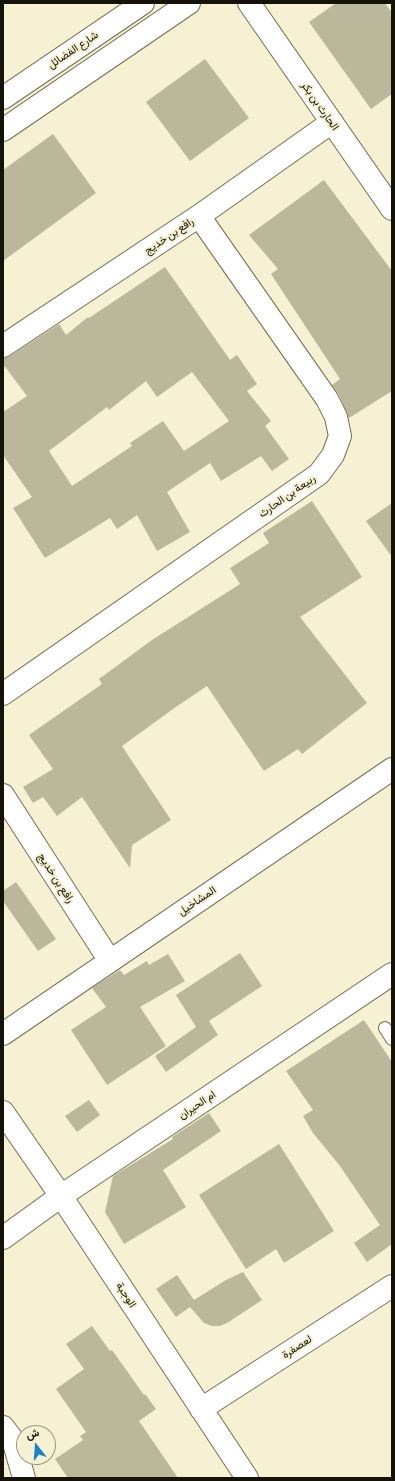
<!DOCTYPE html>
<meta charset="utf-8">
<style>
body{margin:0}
#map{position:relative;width:395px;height:1481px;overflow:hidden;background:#f5f1d2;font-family:"Alegreya Sans",Vazirmatn,sans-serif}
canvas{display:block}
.frame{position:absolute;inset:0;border:4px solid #151309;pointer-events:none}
.north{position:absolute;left:16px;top:1425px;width:40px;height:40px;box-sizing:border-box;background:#f5f1d2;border:1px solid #9b9882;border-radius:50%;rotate:343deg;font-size:11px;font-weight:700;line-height:16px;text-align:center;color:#151309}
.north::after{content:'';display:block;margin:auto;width:14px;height:18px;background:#1783cd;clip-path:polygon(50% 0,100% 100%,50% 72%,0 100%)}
</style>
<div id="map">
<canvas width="395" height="1481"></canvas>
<div class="frame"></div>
<div class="north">ش</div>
</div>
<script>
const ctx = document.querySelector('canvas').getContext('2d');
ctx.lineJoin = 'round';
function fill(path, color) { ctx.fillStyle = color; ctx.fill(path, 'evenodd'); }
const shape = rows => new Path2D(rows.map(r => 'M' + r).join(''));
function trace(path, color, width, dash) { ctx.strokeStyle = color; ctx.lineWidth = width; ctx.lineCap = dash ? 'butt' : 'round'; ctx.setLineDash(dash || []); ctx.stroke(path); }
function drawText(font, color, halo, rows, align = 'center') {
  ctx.font = font + ' "Alegreya Sans",Vazirmatn,sans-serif'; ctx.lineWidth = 4; ctx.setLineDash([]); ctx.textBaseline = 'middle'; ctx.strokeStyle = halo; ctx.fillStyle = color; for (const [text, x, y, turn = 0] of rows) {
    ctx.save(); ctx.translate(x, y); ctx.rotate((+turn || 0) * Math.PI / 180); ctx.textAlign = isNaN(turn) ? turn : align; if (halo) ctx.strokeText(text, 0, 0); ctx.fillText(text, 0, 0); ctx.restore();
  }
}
fill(shape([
 [336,3,385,3,392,13,392,94,371,109,309,22],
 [205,59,249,118,190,161,146,102],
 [53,134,96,193,3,261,3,170],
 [324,180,392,271,392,391,349,418,338,393,332,385,340,379,271,274,278,269,249,235],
 [165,267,230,360,237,355,257,384,247,391,271,421,265,426,289,459,272,471,261,456,221,481,210,463,167,492,190,532,157,551,137,515,117,529,110,518,45,558,13,508,32,497,3,455,3,412,27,396,3,364,3,358,10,356,59,324,66,335,88,317,89,318],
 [192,372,229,421,184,451,163,421,130,443,132,446,72,486,49,451,107,407,109,410,146,381,157,397],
 [312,501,362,577,300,617,367,703,302,754,298,749,264,771,207,686,173,709,122,746,171,820,132,845,130,868,82,797,57,816,43,797,33,803,23,787,53,769,29,735,102,684,99,679,152,640,240,584,230,568,269,543,263,533],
 [392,503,392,557,366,521],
 [16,882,56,939,38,951,3,901,3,891],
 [240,953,262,986,209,1021,218,1035,166,1072,155,1056,196,1027,176,995],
 [168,954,185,981,140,1007,166,1046,107,1085,71,1030,106,1007,92,988,120,970,124,975,147,961,149,965],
 [364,1020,392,1062,392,1244,367,1262,354,1243,380,1225,340,1166,313,1133,303,1116,313,1110,286,1071],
 [89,1100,100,1115,77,1132,65,1116],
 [209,1113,221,1131,163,1170,186,1207,124,1244,105,1212,113,1176,173,1139,172,1137],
 [279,1144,334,1231,284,1263,276,1249,246,1269,199,1195],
 [243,1272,262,1300,227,1323,220,1326,212,1326,204,1323,190,1307,176,1317,156,1289,177,1275,194,1300,226,1280],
 [92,1326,110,1351,112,1350,144,1395,145,1394,156,1409,139,1421,178,1478,68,1478,55,1459,83,1440,80,1436,86,1432,56,1389,84,1369,66,1344]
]), '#bbb79a');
const service = shape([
 [385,1028,392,1039]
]);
const minor = shape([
 [249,3,392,209],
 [3,346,199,216,332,122],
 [3,694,319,474,333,455,340,436,336,417,327,399,199,216],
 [3,795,110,961],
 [3,1034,392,769],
 [3,1112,61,1196,247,1478],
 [3,1238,61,1196,392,974],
 [201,1409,392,1286],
 [3,1427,13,1440,24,1478]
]);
const tertiary = shape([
 [3,98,143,3],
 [3,130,189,3]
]);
trace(service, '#746f54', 14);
trace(minor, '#746f54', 24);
trace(tertiary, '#746f54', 24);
trace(service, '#fff', 12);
trace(minor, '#fff', 22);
trace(tertiary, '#fff', 22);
drawText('11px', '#151309', '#f5f1d2', [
 ["شارع الفضائل",73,50,-34],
 ["الحارث بن بكر",320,106,55],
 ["رافع بن خديج",169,236,-34],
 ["ربيعة بن الحارث",287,496,-35],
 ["رافع بن خديج",56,878,57],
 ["المشاخيل",197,901,-34],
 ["ام الحيران",197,1105,-34],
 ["الوجبة",126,1295,57],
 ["لعصفرة",297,1347,-33]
]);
</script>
